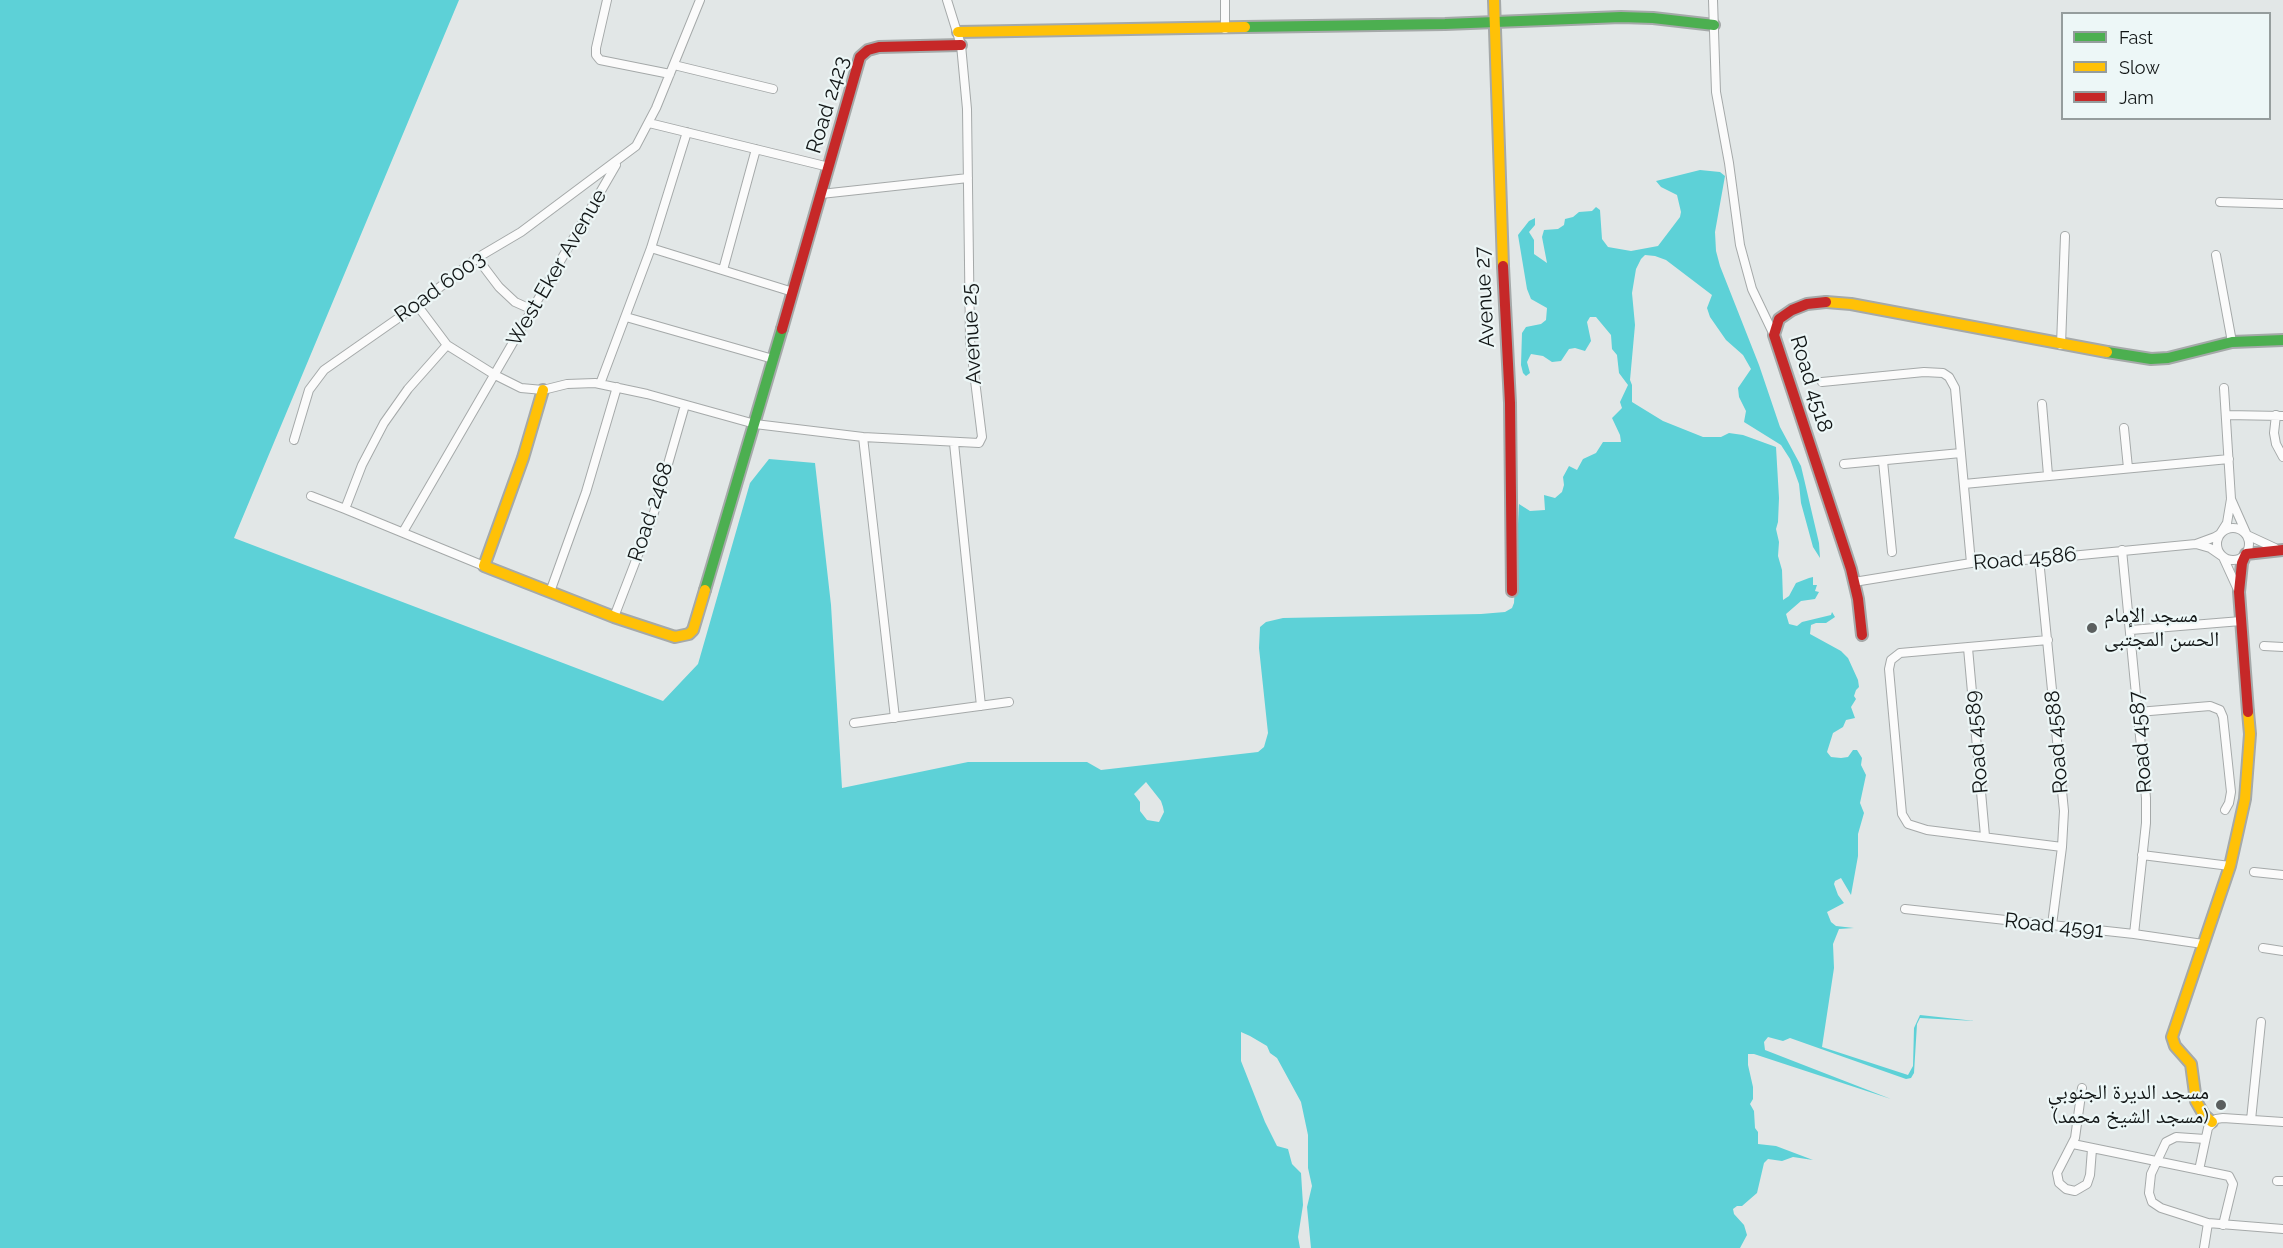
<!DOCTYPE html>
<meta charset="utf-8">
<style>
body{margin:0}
#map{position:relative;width:2283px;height:1248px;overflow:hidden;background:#e2e7e7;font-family:Raleway,sans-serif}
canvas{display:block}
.legend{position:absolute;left:2061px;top:12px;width:210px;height:108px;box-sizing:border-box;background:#edf7f7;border:2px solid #959d9d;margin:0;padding:8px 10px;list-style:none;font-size:18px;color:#121616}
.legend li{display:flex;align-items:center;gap:12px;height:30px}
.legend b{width:30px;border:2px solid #959d9d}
</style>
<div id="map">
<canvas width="2283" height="1248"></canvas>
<ul class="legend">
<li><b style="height:8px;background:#4caf50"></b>Fast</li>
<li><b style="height:8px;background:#ffc107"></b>Slow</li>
<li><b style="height:8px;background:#c62828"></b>Jam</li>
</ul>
</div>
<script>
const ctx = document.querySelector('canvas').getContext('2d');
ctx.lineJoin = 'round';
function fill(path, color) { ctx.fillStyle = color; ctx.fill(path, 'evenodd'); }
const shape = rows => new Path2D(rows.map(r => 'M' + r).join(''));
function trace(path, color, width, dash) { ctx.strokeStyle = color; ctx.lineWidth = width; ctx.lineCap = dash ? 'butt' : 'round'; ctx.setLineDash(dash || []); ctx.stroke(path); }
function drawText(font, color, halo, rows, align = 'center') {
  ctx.font = font + ' Raleway,"Noto Naskh Arabic",sans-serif'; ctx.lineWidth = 4.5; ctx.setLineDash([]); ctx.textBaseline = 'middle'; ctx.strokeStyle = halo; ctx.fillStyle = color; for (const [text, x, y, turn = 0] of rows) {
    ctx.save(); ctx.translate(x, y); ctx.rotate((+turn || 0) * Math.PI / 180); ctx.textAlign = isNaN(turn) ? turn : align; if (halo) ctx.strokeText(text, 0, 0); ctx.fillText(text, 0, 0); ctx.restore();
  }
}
fill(shape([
 [0,0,459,0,234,538,663,701,698,664,750,483,769,459,815,463,831,605,842,788,968,762,1087,762,1101,770,1258,752,1264,747,1268,733,1259,648,1260,627,1266,622,1283,618,1481,614,1505,612,1512,608,1514,603,1519,504,1530,511,1545,510,1544,495,1555,498,1562,492,1564,485,1563,477,1569,466,1577,470,1583,459,1596,453,1603,442,1621,442,1620,435,1612,418,1622,408,1620,402,1628,385,1619,373,1617,355,1612,349,1611,335,1596,317,1590,317,1587,322,1591,341,1585,351,1575,348,1569,349,1561,361,1552,362,1543,356,1531,354,1527,362,1530,373,1526,376,1523,373,1521,365,1522,333,1526,327,1541,324,1546,320,1547,308,1531,299,1527,289,1518,235,1529,221,1535,218,1535,225,1529,232,1534,240,1534,254,1547,263,1542,237,1544,230,1558,229,1564,225,1565,219,1573,217,1579,212,1592,211,1596,207,1600,210,1602,239,1608,247,1631,251,1658,246,1680,217,1681,212,1677,195,1661,187,1656,181,1700,170,1720,172,1725,176,1715,232,1716,251,1720,266,1759,365,1780,427,1801,466,1819,543,1820,558,1813,547,1801,503,1799,484,1790,459,1781,445,1744,422,1746,411,1739,397,1738,388,1751,369,1743,355,1726,340,1710,317,1707,308,1712,295,1666,260,1655,256,1645,255,1641,259,1636,269,1632,293,1635,325,1630,380,1632,385,1632,402,1663,421,1703,437,1721,437,1729,433,1743,435,1776,447,1779,498,1778,522,1776,529,1779,542,1778,556,1782,570,1783,600,1789,596,1796,583,1809,578,1813,577,1813,585,1817,585,1815,591,1819,592,1815,599,1801,601,1786,614,1789,624,1797,626,1802,622,1831,615,1832,612,1835,617,1826,623,1816,623,1811,625,1810,634,1841,651,1848,658,1858,680,1859,687,1856,690,1854,696,1856,699,1851,707,1855,718,1846,720,1843,727,1833,733,1827,752,1831,757,1841,758,1848,757,1853,750,1857,750,1862,758,1861,765,1866,775,1860,803,1864,813,1858,834,1858,856,1851,895,1841,878,1835,881,1834,884,1838,895,1844,903,1827,912,1831,922,1836,926,1854,928,1839,929,1833,944,1834,968,1822,1047,1908,1075,1913,1066,1914,1028,1920,1015,1975,1021,1920,1018,1917,1024,1914,1073,1911,1078,1906,1079,1790,1038,1783,1041,1768,1037,1764,1042,1765,1050,1891,1099,1754,1054,1748,1054,1748,1065,1753,1087,1753,1099,1750,1104,1754,1111,1755,1128,1758,1132,1758,1144,1776,1146,1813,1160,1793,1157,1782,1161,1768,1159,1764,1163,1757,1193,1742,1206,1737,1206,1733,1209,1734,1214,1744,1225,1747,1235,1740,1248,1311,1248,1307,1207,1312,1186,1308,1168,1308,1135,1301,1102,1277,1058,1270,1053,1267,1046,1250,1036,1241,1032,1241,1061,1265,1122,1277,1146,1288,1149,1292,1164,1301,1173,1303,1205,1298,1237,1300,1248,0,1248],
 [1146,782,1161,801,1163,807,1164,812,1159,822,1147,820,1140,811,1140,802,1134,794]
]), '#5dd1d7');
const street = shape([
 [607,0,596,48,596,55,600,60,670,74],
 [1225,0,1225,29],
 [1713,0,1716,92,1729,163,1740,245,1752,289,1774,335],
 [674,65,773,89],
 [649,123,829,167],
 [821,194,968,178],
 [2220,202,2283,204],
 [651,248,793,292],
 [2216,255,2232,342],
 [477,258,499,287,515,302,533,310],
 [723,270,756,149],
 [417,305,447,345,495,375,521,388,543,390,567,384,595,383,647,394,755,424,863,437,979,443,982,437,970,340,967,109,961,45,947,0],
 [626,317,773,359],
 [2061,345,2065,236],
 [1822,382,1924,372,1943,373,1949,377,1955,388,1971,563],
 [600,384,651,248,687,132],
 [2042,404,2048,475],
 [2226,415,2283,416],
 [2276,415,2274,433,2276,444,2283,457],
 [2124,428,2128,468],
 [863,437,895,718],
 [294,440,309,390,324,370,417,305,477,258,521,232,636,146,656,108,700,0],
 [954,443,981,706],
 [1883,461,1892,552],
 [1844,464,1961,453],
 [1964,484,2229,459],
 [311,496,345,509,362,465,384,423,408,389,447,345],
 [2231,499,2247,535,2275,548],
 [345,509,484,566],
 '2217 544a16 16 0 1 1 32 0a16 16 0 1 1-32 0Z',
 [403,532,616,165],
 [2196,544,2210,548,2223,557,2239,592],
 [2122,550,2146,798,2146,823,2134,934],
 [2039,559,2064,811,2062,847,2052,925],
 [1854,582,1971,563,2039,559,2196,544,2215,537,2220,534,2227,523,2231,499,2224,388],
 [550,592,586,492,617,387],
 [614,617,653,516,685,405],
 [2131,630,2241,621],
 [2048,640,1900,653,1891,660,1889,669,1902,814,1908,824,1927,830,2062,847],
 [2264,646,2283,647],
 [1968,648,1985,836],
 [2138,712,2210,706,2220,710,2223,717,2231,792,2229,803,2225,810],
 [854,723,1009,702],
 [2142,855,2230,866],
 [2254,872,2283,875],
 [1905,909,2134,934,2203,944],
 [2263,948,2283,951],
 [2082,1088,2075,1138,2057,1173,2059,1183,2066,1189,2075,1191,2087,1184,2090,1175,2092,1149],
 [2251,1120,2261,1022],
 [2205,1139,2176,1137,2166,1142,2151,1174,2149,1193,2152,1202,2161,1208,2208,1223,2283,1229],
 [2073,1144,2229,1176,2233,1184,2223,1225],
 [2199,1170,2208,1128,2216,1119,2223,1118,2283,1122],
 [2277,1181,2283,1181],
 [2204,1248,2208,1223]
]);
const fast = shape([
 [1245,27,1445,24,1621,17,1653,18,1714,25],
 [2107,352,2151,359,2168,358,2232,342,2283,340],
 [705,590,782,329]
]);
const slow = shape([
 [1494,0,1503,266],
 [958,32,1245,27],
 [1826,302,1851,304,2107,352],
 [543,390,523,458,484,566,614,617,675,637,689,634,693,630,705,590],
 [2212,1122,2204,1115,2196,1101,2191,1064,2175,1046,2172,1037,2230,866,2245,799,2250,734,2248,712]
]);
const jam = shape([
 [1503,266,1510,403,1512,591],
 [1826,302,1807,304,1792,310,1779,319,1774,335,1851,569,1858,599,1862,635],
 [782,329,860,57,868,50,879,47,961,45],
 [2248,712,2239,592,2242,563,2246,554,2283,550]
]);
trace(street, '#a5a9a9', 10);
trace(fast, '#a5a9a9', 14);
trace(slow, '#a5a9a9', 14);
trace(jam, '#a5a9a9', 14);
trace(street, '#fbfbfb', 8);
trace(fast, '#4caf50', 10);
trace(slow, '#ffc107', 10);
trace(jam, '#c62828', 10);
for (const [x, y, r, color] of [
 [2092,628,6,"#5b5f5f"],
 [2221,1105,6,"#5b5f5f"]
]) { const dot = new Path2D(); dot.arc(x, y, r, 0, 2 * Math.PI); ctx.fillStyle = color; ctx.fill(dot); trace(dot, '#edf7f7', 2); }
drawText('21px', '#121616', '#edf7f7', [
 ["Road 2423",828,105,-73],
 ["West Eker Avenue",557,268,-60],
 ["Road 6003",440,287,-36],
 ["Avenue 27",1485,297,-93],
 ["Avenue 25",972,334,-93],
 ["Road 4518",1811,384,73],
 ["Road 2468",651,512,-72],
 ["Road 4586",2025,559,-5],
 ["Road 4589",1977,742,-95],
 ["Road 4588",2057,742,-95],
 ["Road 4587",2141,742,-95],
 ["Road 4591",2054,926,6]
]);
drawText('21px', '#121616', '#edf7f7', [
 ["مسجد الإمام",2104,616],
 ["الحسن المجتبى",2104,640],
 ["مسجد الديرة الجنوبي",2209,1093,"right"],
 ["(مسجد الشيخ محمد)",2209,1117,"right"]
], 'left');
</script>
